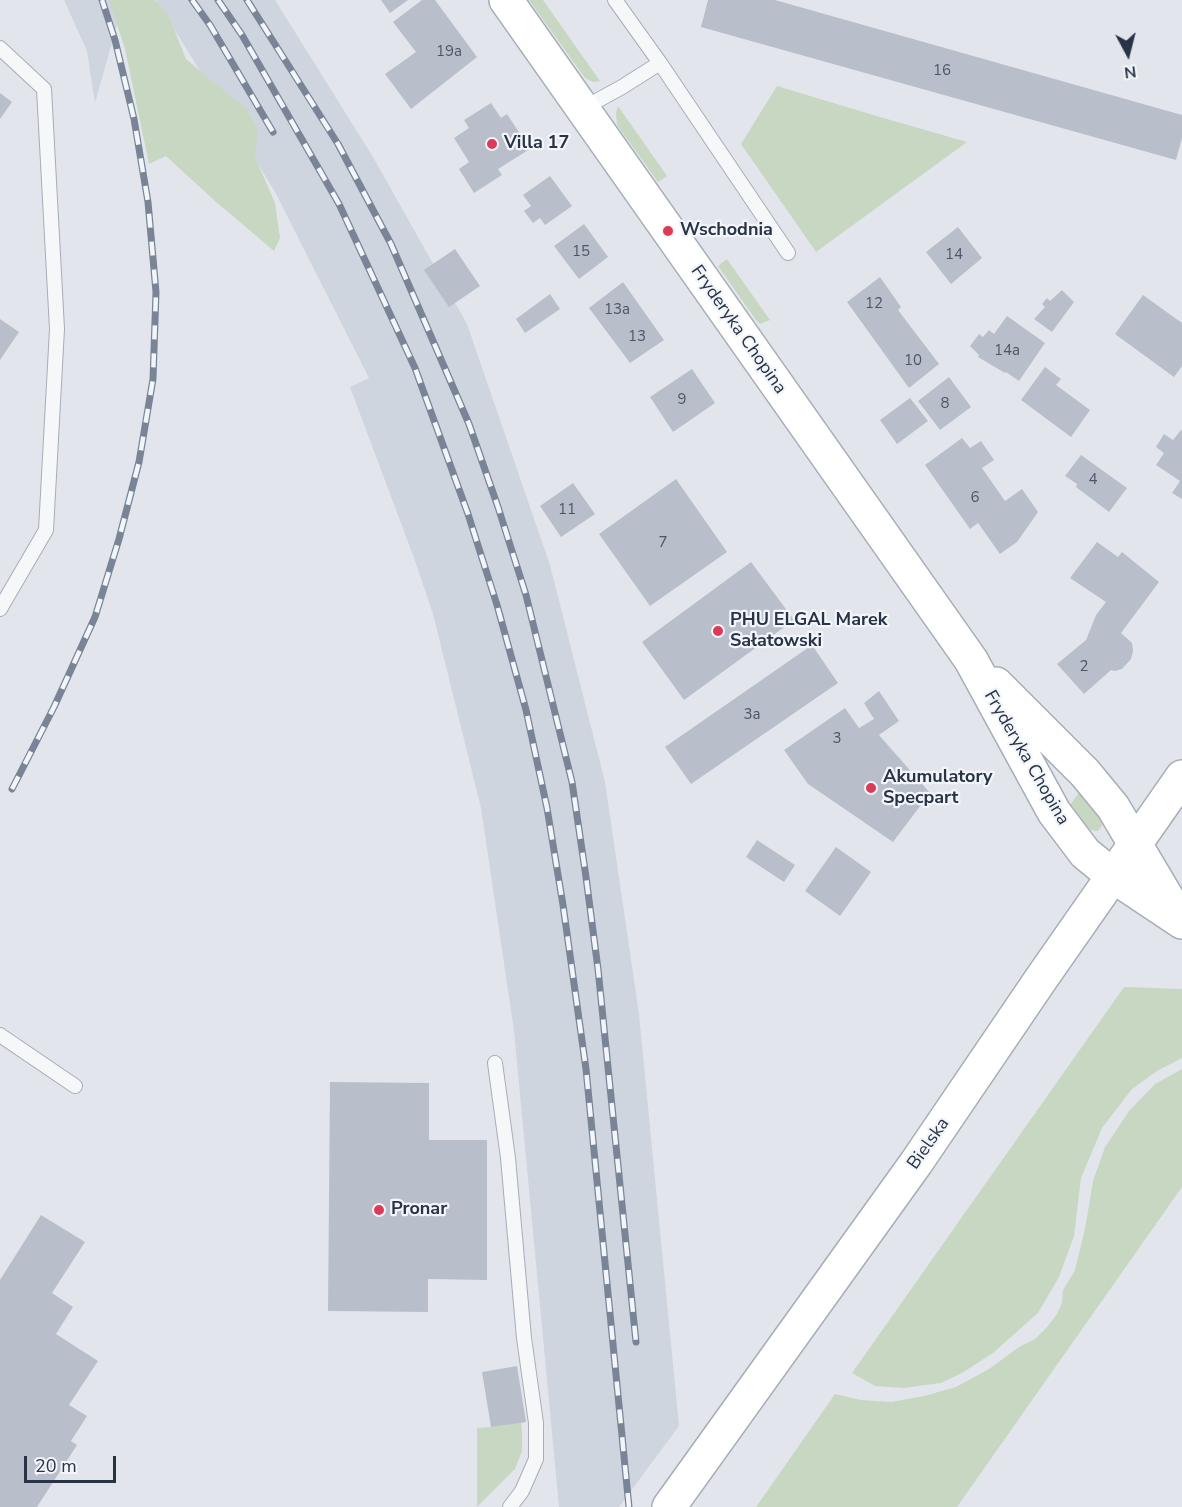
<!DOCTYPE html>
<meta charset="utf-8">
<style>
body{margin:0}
#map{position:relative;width:1182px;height:1507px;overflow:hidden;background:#e2e6ec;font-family:"Nunito Sans",sans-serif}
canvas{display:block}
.north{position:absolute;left:1098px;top:24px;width:60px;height:60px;-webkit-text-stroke:4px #f2f5f9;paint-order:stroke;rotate:173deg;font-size:16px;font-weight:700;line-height:24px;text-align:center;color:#283346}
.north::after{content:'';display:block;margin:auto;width:21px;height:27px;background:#283346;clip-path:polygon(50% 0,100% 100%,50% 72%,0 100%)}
.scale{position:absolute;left:24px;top:1456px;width:92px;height:27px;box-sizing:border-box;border:3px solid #283346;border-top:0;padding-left:8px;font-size:18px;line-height:21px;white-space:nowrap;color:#283346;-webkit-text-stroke:4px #f2f5f9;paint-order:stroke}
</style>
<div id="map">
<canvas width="1182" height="1507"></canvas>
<div class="north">N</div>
<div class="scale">20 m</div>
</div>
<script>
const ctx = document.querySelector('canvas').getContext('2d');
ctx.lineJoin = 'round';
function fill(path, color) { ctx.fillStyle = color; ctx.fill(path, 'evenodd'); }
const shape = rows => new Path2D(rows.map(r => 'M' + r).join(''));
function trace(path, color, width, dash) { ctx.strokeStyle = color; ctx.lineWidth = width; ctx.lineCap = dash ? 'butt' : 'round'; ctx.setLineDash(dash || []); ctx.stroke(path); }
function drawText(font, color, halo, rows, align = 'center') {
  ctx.font = font + ' "Nunito Sans",sans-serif'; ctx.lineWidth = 4.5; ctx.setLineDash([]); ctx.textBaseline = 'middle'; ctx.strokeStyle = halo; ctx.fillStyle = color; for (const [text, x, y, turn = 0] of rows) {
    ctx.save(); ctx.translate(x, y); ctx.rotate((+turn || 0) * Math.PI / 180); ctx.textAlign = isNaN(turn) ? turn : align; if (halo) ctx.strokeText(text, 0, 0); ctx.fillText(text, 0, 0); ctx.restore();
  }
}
fill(shape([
 [64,0,124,0,95,103,87,51],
 [156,0,275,0,373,157,467,324,550,565,605,782,639,1014,679,1426,619,1507,559,1507,514,1031,481,808,433,614,414,558,350,387,369,378,274,190]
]), '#cfd5de');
fill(shape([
 [109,0,155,0,168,14,186,59,212,81,247,109,258,131,255,157,275,203,280,238,274,251,215,201,166,156,149,164,125,49],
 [529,0,543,0,600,81,593,82,585,78],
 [777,86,880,117,967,142,816,252,741,144],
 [618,106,667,176,658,182,617,125,616,113],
 [727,259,770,320,760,324,756,320,718,266],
 [1080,791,1101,818,1102,826,1098,831,1091,830,1087,827,1070,805],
 [1124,987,1182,989,1182,1058,1157,1071,1132,1089,1102,1128,1081,1178,1074,1236,1059,1277,1038,1313,993,1353,962,1373,941,1383,904,1388,875,1386,852,1373],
 [1182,1069,1182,1187,957,1507,756,1507,835,1394,861,1400,891,1402,924,1396,956,1387,989,1369,1019,1347,1035,1339,1048,1326,1057,1314,1062,1303,1063,1290,1075,1270,1085,1229,1093,1181,1105,1147,1129,1111,1155,1084],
 [521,1422,522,1430,522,1451,515,1469,477,1507,477,1428,491,1427]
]), '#c8d7c2');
fill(shape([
 [381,0,408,0,390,13],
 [422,0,435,0,477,57,411,109,385,74,416,52,393,22],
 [708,0,775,0,1182,115,1182,138,1176,160,701,27],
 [0,93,12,102,0,119],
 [491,103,501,118,507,114,530,149,498,169,502,175,474,193,459,169,469,162,454,138,469,128,464,120],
 [550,176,572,206,545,225,540,218,533,223,524,211,531,206,523,195],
 [584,224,608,257,579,279,554,246],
 [958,227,982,258,951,284,926,252],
 [455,249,480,286,449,307,424,270],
 [880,277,901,307,898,310,939,364,909,388,847,302],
 [623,282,664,340,630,363,589,308],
 [1062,290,1074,302,1052,332,1034,319,1045,307,1042,304,1047,298,1050,301],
 [550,294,560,309,525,333,516,319],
 [1143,295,1182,323,1182,366,1174,377,1115,334],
 [1007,316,1045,343,1019,381,1006,372,1005,373,978,357,979,355,970,346,979,334,983,337,989,330,994,334],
 [0,319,19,332,0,360],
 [1045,367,1061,379,1056,385,1090,410,1071,437,1021,400],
 [692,369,715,403,673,432,650,397],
 [949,377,971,407,940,430,918,401],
 [910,398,928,421,897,444,880,420],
 [1181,430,1182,431,1182,499,1172,493,1180,481,1156,465,1164,453,1156,447,1164,434,1173,440],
 [962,438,970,448,981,441,994,460,982,468,1005,501,1022,489,1038,512,1017,542,1000,554,978,523,970,529,925,465],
 [1081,455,1127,488,1109,512,1076,487,1077,484,1065,476],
 [676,479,727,552,650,606,599,534],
 [573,483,595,514,561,537,540,506],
 [1097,542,1118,557,1122,552,1159,582,1121,633,1132,643,1133,651,1131,659,1122,669,1115,671,1111,670,1084,694,1057,664,1086,640,1096,615,1106,602,1070,578],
 [751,562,794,620,684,700,642,642],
 [812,645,838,683,691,784,665,747],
 [879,691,899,721,879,735,930,793,893,842,808,784,784,750,845,708,859,728,874,719,864,703],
 [757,840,795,865,784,882,746,857],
 [836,847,871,872,840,916,805,891],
 [330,1082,429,1083,429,1140,487,1140,487,1280,428,1279,428,1312,328,1311],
 [41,1215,85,1242,52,1293,73,1307,56,1334,98,1361,69,1405,87,1416,71,1441,77,1445,37,1507,0,1507,0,1280],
 [517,1366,526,1422,491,1427,482,1372]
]), '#b8bfca');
const lane = shape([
 [615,0,660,63],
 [0,48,44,89,57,329,46,530,0,609],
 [582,109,622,87,660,63,788,253],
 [0,1035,75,1086],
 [495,1063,508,1158,524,1338,536,1423,536,1459,522,1491,510,1507]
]);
const secondary = shape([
 [506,0,971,660,1054,812,1085,853,1113,876,1182,922],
 [996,684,1085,773,1113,807,1176,913],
 [669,1507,916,1163,1041,979,1182,777]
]);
trace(lane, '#a6adb7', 16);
trace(secondary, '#a6adb7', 36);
trace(lane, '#f5f7f9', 14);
trace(secondary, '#fff', 33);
const rail = shape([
 [192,0,210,25,273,132],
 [218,0,242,35,339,204,415,368,468,514,497,605,526,710,547,808,563,905,586,1069,629,1507],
 [247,0,338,144,391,244,469,424,498,507,526,595,572,782,586,877,598,969,636,1342],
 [12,789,54,707,95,617,119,539,139,462,153,379,156,292,148,202,134,119,115,40,102,0]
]);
trace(rail, '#798597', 7);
trace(rail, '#f2f5f9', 4.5, [14]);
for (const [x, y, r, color] of [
 [492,144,6,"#dd3a57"],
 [668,231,6,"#dd3a57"],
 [718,631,6,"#dd3a57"],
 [871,788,6,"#dd3a57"],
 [379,1210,6,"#dd3a57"]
]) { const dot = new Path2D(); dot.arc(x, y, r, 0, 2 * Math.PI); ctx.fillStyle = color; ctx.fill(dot); trace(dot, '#f2f5f9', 2); }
drawText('15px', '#4c5667', null, [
 ["19a",449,52],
 ["16",942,71],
 ["15",581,252],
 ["14",954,255],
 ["12",874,304],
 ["13a",617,310],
 ["13",637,337],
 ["14a",1007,351],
 ["10",913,361],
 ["9",682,400],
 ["8",945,404],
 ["4",1093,480],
 ["6",975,498],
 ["11",567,510],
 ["7",663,543],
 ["2",1084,667],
 ["3a",752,715],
 ["3",837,739]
]);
drawText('bold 18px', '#283346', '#f2f5f9', [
 ["Villa 17",504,144],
 ["Wschodnia",680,231],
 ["PHU ELGAL Marek",730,621],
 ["Sałatowski",730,642],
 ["Akumulatory",883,778],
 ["Specpart",883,799],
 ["Pronar",391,1210]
], 'left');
drawText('18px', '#283346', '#f2f5f9', [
 ["Fryderyka Chopina",738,330,55],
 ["Fryderyka Chopina",1026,758,60],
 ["Bielska",929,1144,-55]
]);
</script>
